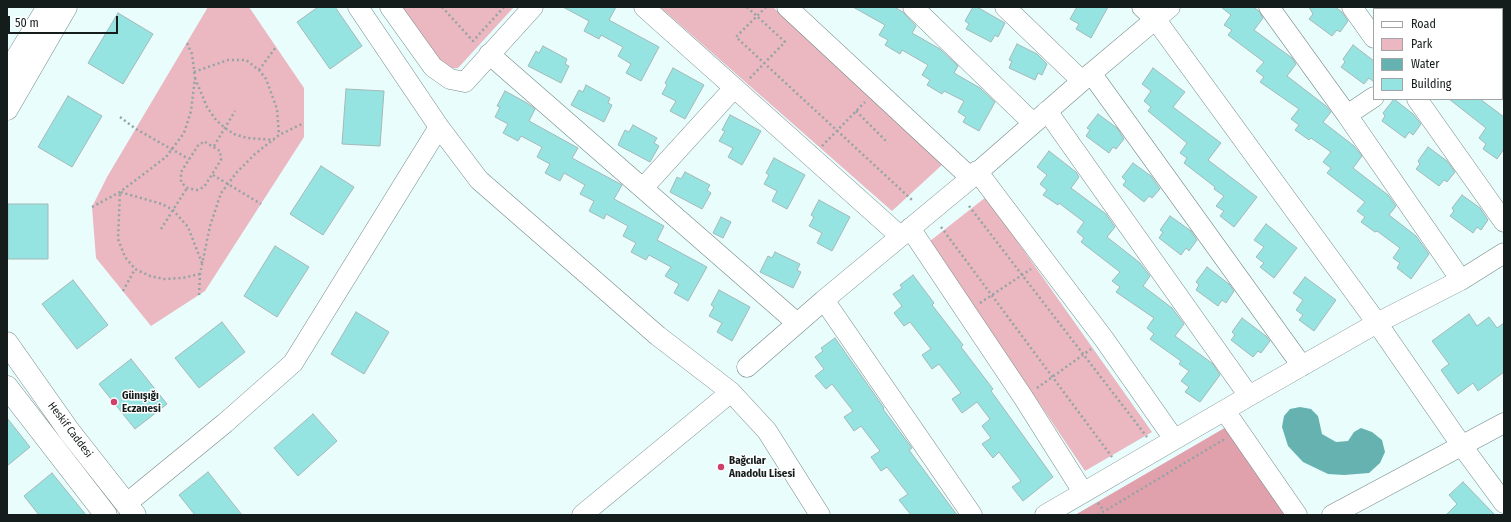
<!DOCTYPE html>
<meta charset="utf-8">
<style>
body{margin:0}
#map{position:relative;width:1511px;height:522px;overflow:hidden;background:#e8fdfc;font-family:"Fira Sans Condensed",sans-serif}
canvas{display:block}
.frame{position:absolute;inset:0;border:8px solid #151c1c;pointer-events:none}
.legend{position:absolute;left:1373px;top:8px;width:130px;height:92px;box-sizing:border-box;background:#fff;border:1px solid #a1a4a4;margin:0;padding:5px 7px;list-style:none;font-size:12px;color:#151c1c}
.legend li{display:flex;align-items:center;gap:8px;height:20px}
.legend b{width:20px;border:1px solid #a1a4a4}
.scale{position:absolute;left:8px;top:16px;width:110px;height:18px;box-sizing:border-box;border:2px solid #151c1c;border-top:0;padding-left:5px;font-size:12px;line-height:14px;white-space:nowrap;color:#151c1c;-webkit-text-stroke:3px #fff;paint-order:stroke}
</style>
<div id="map">
<canvas width="1511" height="522"></canvas>
<div class="frame"></div>
<ul class="legend">
<li><b style="height:5px;background:#fff"></b>Road</li>
<li><b style="height:11px;background:#ebb8c1"></b>Park</li>
<li><b style="height:11px;background:#65b2b1"></b>Water</li>
<li><b style="height:11px;background:#96e4e2"></b>Building</li>
</ul>
<div class="scale">50 m</div>
</div>
<script>
const ctx = document.querySelector('canvas').getContext('2d');
ctx.lineJoin = 'round';
function fill(path, color) { ctx.fillStyle = color; ctx.fill(path, 'evenodd'); }
const shape = rows => new Path2D(rows.map(r => 'M' + r).join(''));
function trace(path, color, width, dash) { ctx.strokeStyle = color; ctx.lineWidth = width; ctx.lineCap = dash ? 'butt' : 'round'; ctx.setLineDash(dash || []); ctx.stroke(path); }
function drawText(font, color, halo, rows, align = 'center') {
  ctx.font = font + ' "Fira Sans Condensed",sans-serif'; ctx.lineWidth = 3; ctx.setLineDash([]); ctx.textBaseline = 'middle'; ctx.strokeStyle = halo; ctx.fillStyle = color; for (const [text, x, y, turn = 0] of rows) {
    ctx.save(); ctx.translate(x, y); ctx.rotate((+turn || 0) * Math.PI / 180); ctx.textAlign = isNaN(turn) ? turn : align; if (halo) ctx.strokeText(text, 0, 0); ctx.fillText(text, 0, 0); ctx.restore();
  }
}
fill(shape([
 [208,7,249,7,304,88,304,137,205,291,151,326,96,258,92,207,107,177],
 [400,7,514,7,458,68,445,69],
 [660,7,773,7,943,164,892,211],
 [986,197,1152,432,1085,471,930,241]
]), '#ebb8c1');
fill(shape([
 [1228,426,1291,515,1075,515]
]), '#e0a1ac');
fill(shape([
 [1300,407,1311,409,1318,416,1322,434,1336,442,1348,441,1354,432,1361,428,1372,432,1382,440,1385,452,1380,463,1369,473,1344,475,1328,474,1303,462,1288,446,1282,427,1284,416,1290,409]
]), '#65b2b1');
const building = shape([
 [318,7,335,7,362,46,330,69,297,22,318,7],
 [563,7,616,7,609,20,659,47,641,81,626,73,631,64,618,56,623,47,601,35,599,39,584,31,589,21,563,7],
 [853,7,894,7,903,12,916,26,912,33,940,49,958,66,954,73,980,88,995,102,979,131,963,122,966,117,958,112,964,101,944,91,942,94,927,85,930,80,922,75,928,65,902,50,900,54,885,45,888,40,879,35,885,25,853,7],
 [973,7,977,7,1005,23,998,37,995,35,991,42,966,29,969,24,965,21,973,7],
 [1077,7,1108,7,1091,38,1076,29,1079,24,1070,19,1077,7],
 [1221,7,1253,7,1259,11,1263,18,1254,30,1292,58,1296,64,1287,76,1326,106,1331,112,1323,122,1354,146,1362,156,1353,168,1388,195,1396,206,1389,215,1416,236,1429,254,1411,279,1397,268,1400,263,1393,258,1400,248,1377,231,1375,232,1361,222,1365,217,1357,211,1365,202,1327,173,1331,168,1323,162,1331,152,1311,138,1309,140,1295,130,1299,125,1291,119,1299,109,1260,82,1264,77,1256,71,1264,62,1228,35,1232,30,1224,25,1231,15,1221,7],
 [1309,7,1335,7,1342,12,1348,21,1340,32,1337,30,1332,36,1309,19,1313,14,1309,7],
 [118,13,153,34,123,84,88,63,118,13],
 [1017,44,1037,54,1047,64,1042,75,1038,73,1035,80,1009,68,1012,61,1009,60,1017,44],
 [1353,45,1374,61,1374,82,1369,78,1364,84,1341,67,1345,62,1343,59,1353,45],
 [543,46,567,59,565,64,569,66,561,83,528,66,536,51,539,53,543,46],
 [673,68,704,85,685,119,670,111,676,101,662,94,667,85,665,83,673,68],
 [1153,68,1185,92,1173,107,1221,143,1208,160,1257,197,1234,227,1220,216,1224,211,1216,206,1224,196,1214,189,1215,187,1184,163,1187,158,1180,153,1187,143,1148,111,1151,107,1144,101,1151,91,1142,84,1153,68],
 [586,85,610,98,608,103,612,105,604,122,571,105,579,90,583,92,586,85],
 [346,89,384,91,380,146,342,144,346,89],
 [505,91,527,103,535,109,529,121,578,148,572,158,622,185,614,199,664,226,657,240,707,267,688,301,674,293,679,284,665,276,671,267,649,255,646,260,631,252,636,243,623,236,628,226,606,214,604,219,589,211,594,201,580,194,585,185,564,173,560,181,545,173,550,164,537,157,542,147,521,136,518,141,503,133,508,124,495,117,500,107,497,106,505,91],
 [68,96,102,116,72,167,38,147,68,96],
 [1394,99,1413,114,1421,124,1413,135,1409,132,1405,138,1382,121,1385,116,1383,113,1394,99],
 [1449,99,1480,99,1504,117,1504,149,1497,159,1483,149,1486,144,1479,138,1486,128,1449,99],
 [1098,114,1117,128,1124,139,1116,149,1113,147,1109,153,1086,136,1090,130,1087,128,1098,114],
 [730,115,761,131,742,165,728,157,733,148,719,141,725,131,722,130,730,115],
 [633,125,657,138,654,143,659,146,650,162,618,145,625,130,629,132,633,125],
 [1428,147,1447,161,1455,172,1447,182,1444,180,1439,186,1416,169,1420,164,1418,161,1428,147],
 [1049,151,1076,172,1079,177,1071,188,1106,214,1115,227,1107,237,1140,263,1150,276,1143,286,1172,308,1184,324,1175,336,1213,364,1220,375,1200,402,1185,392,1189,387,1181,381,1189,371,1179,364,1181,361,1150,339,1154,334,1147,328,1154,318,1116,292,1120,287,1112,281,1120,272,1081,242,1084,238,1077,232,1084,222,1059,203,1058,205,1043,195,1047,190,1040,184,1047,175,1037,167,1049,151],
 [774,158,805,175,787,209,772,201,777,191,764,184,769,175,766,173,774,158],
 [1133,163,1151,176,1160,189,1152,198,1149,196,1144,202,1123,185,1126,181,1122,177,1133,163],
 [321,166,354,187,323,235,290,214,321,166],
 [685,172,710,185,707,190,711,193,702,209,670,192,677,177,681,179,685,172],
 [1462,195,1480,208,1488,220,1481,230,1477,227,1473,233,1450,216,1454,211,1452,208,1462,195],
 [819,200,850,217,832,251,817,243,822,233,809,226,814,217,811,215,819,200],
 [8,204,48,204,48,259,8,259,8,204],
 [1170,216,1191,231,1197,240,1189,251,1186,248,1181,255,1159,238,1163,232,1160,230,1170,216],
 [721,217,731,222,723,238,713,233,721,217],
 [1266,224,1297,248,1274,278,1260,267,1264,263,1256,257,1264,247,1254,240,1266,224],
 [275,246,309,267,277,317,244,296,275,246],
 [775,252,800,264,797,270,801,272,793,288,760,272,768,256,772,258,775,252],
 [1207,267,1229,284,1234,291,1226,303,1222,300,1218,306,1196,290,1199,285,1196,282,1207,267],
 [913,275,934,303,932,305,963,345,961,347,993,389,991,391,1053,477,1023,501,1012,487,1021,481,999,452,993,458,982,444,991,438,982,426,990,419,977,402,962,413,952,399,961,393,939,364,932,369,922,355,931,349,910,322,904,326,894,313,902,306,893,294,902,288,900,285,913,275],
 [1305,277,1336,300,1314,331,1299,320,1303,315,1296,310,1303,300,1293,293,1305,277],
 [73,280,108,325,77,349,42,304,73,280],
 [719,290,750,307,732,341,717,332,722,323,709,316,714,307,711,305,719,290],
 [356,312,389,332,364,374,331,354,356,312],
 [1469,314,1477,326,1489,317,1497,328,1504,323,1504,372,1478,391,1473,383,1458,394,1441,370,1449,364,1432,341,1469,314],
 [1242,318,1266,336,1270,341,1261,353,1258,351,1253,357,1231,340,1235,335,1232,332,1242,318],
 [222,322,245,352,199,388,175,358,222,322],
 [835,338,884,408,883,409,912,448,909,450,957,515,911,515,899,500,908,494,887,467,881,471,871,457,880,451,861,426,854,431,844,417,853,411,832,384,826,389,815,376,824,369,815,357,823,351,821,348,835,338],
 [131,359,167,404,135,429,99,384,131,359],
 [313,414,337,441,298,476,274,448,313,414],
 [7,418,30,447,7,466,7,418],
 [208,472,242,515,195,515,179,495,208,472],
 [52,473,86,515,39,515,24,496,52,473],
 [1463,482,1495,515,1446,515,1457,504,1449,495,1463,482]
]);
fill(building, '#96e4e2');
trace(building, '#a5b8b7', 1);
const minor = shape([
 [358,7,439,127,479,180,658,336,731,392,767,431,820,515],
 [390,7,433,67,450,79,465,82,533,7],
 [644,7,900,236],
 [787,7,971,178],
 [913,7,1033,123],
 [1005,7,1082,81],
 [1142,7,1156,20,1377,323,1462,446,1504,503],
 [1269,7,1347,115],
 [1352,7,1374,38],
 [1457,7,1459,9],
 [489,54,797,323],
 [1502,68,1504,70],
 [1091,73,1302,366],
 [1374,97,1347,115,1461,280],
 [1417,99,1504,222],
 [1047,111,1249,396],
 [977,171,1104,339,1174,439],
 [643,188,734,88],
 [910,228,1023,397,1083,492],
 [824,300,972,515],
 [747,367,824,300,971,178,1082,81,1170,7],
 [1225,411,1297,515],
 [126,504,225,423,293,363,439,127],
 [582,515,731,392],
 [1045,515,1249,396,1377,323,1461,280,1504,253],
 [1332,515,1504,423]
]);
const major = shape([
 [7,74,48,7],
 [7,109,66,7],
 [7,343,69,431,135,515],
 [7,387,106,515]
]);
trace(minor, '#758887', 21);
trace(major, '#758887', 23);
trace(shape([
 [442,7,473,41,504,7],
 [747,7,785,42,749,79],
 [766,7,736,37,912,200],
 [259,70,276,47],
 [194,72,228,60,246,60,259,70,266,79,277,109,279,135],
 [195,78,207,107,216,120,225,128,234,134,247,138,274,140],
 [856,111,888,143],
 [120,117,136,129,189,159],
 [205,142,220,151,221,160,204,187,197,190,187,188,181,182,181,172,199,144,205,142],
 [214,146,235,111],
 [822,146,865,102],
 [213,175,261,204],
 [969,206,1147,437],
 [92,207,120,192,166,157,184,133,191,111,195,78,192,54,187,43],
 [941,227,1112,457],
 [161,229,187,188],
 [200,274,182,278,164,279,150,276,135,269,125,257,118,239,120,192,162,204,173,210,188,227,202,263],
 [123,291,135,269],
 [199,295,200,274,210,226,221,193,237,172,255,154,279,135,304,123],
 [980,303,1031,269],
 [1037,388,1091,349],
 [1098,503,1104,511],
 [1098,515,1223,440,1224,442]
]), '#94a3a3', 2.5, [2, 3]);
trace(minor, '#fff', 20);
trace(major, '#fff', 22);
for (const [x, y, r, color] of [
 [114,402,4,"#ce4069"],
 [721,467,4,"#ce4069"]
]) { const dot = new Path2D(); dot.arc(x, y, r, 0, 2 * Math.PI); ctx.fillStyle = color; ctx.fill(dot); trace(dot, '#fff', 1.5); }
drawText('bold 11px', '#151c1c', '#fff', [
 ["Günışığı",122,396],
 ["Eczanesi",122,409],
 ["Bağcılar",729,461],
 ["Anadolu Lisesi",729,474]
], 'left');
drawText('11px', '#151c1c', '#fff', [
 ["Heskif Caddesi",70,430,53]
]);
</script>
